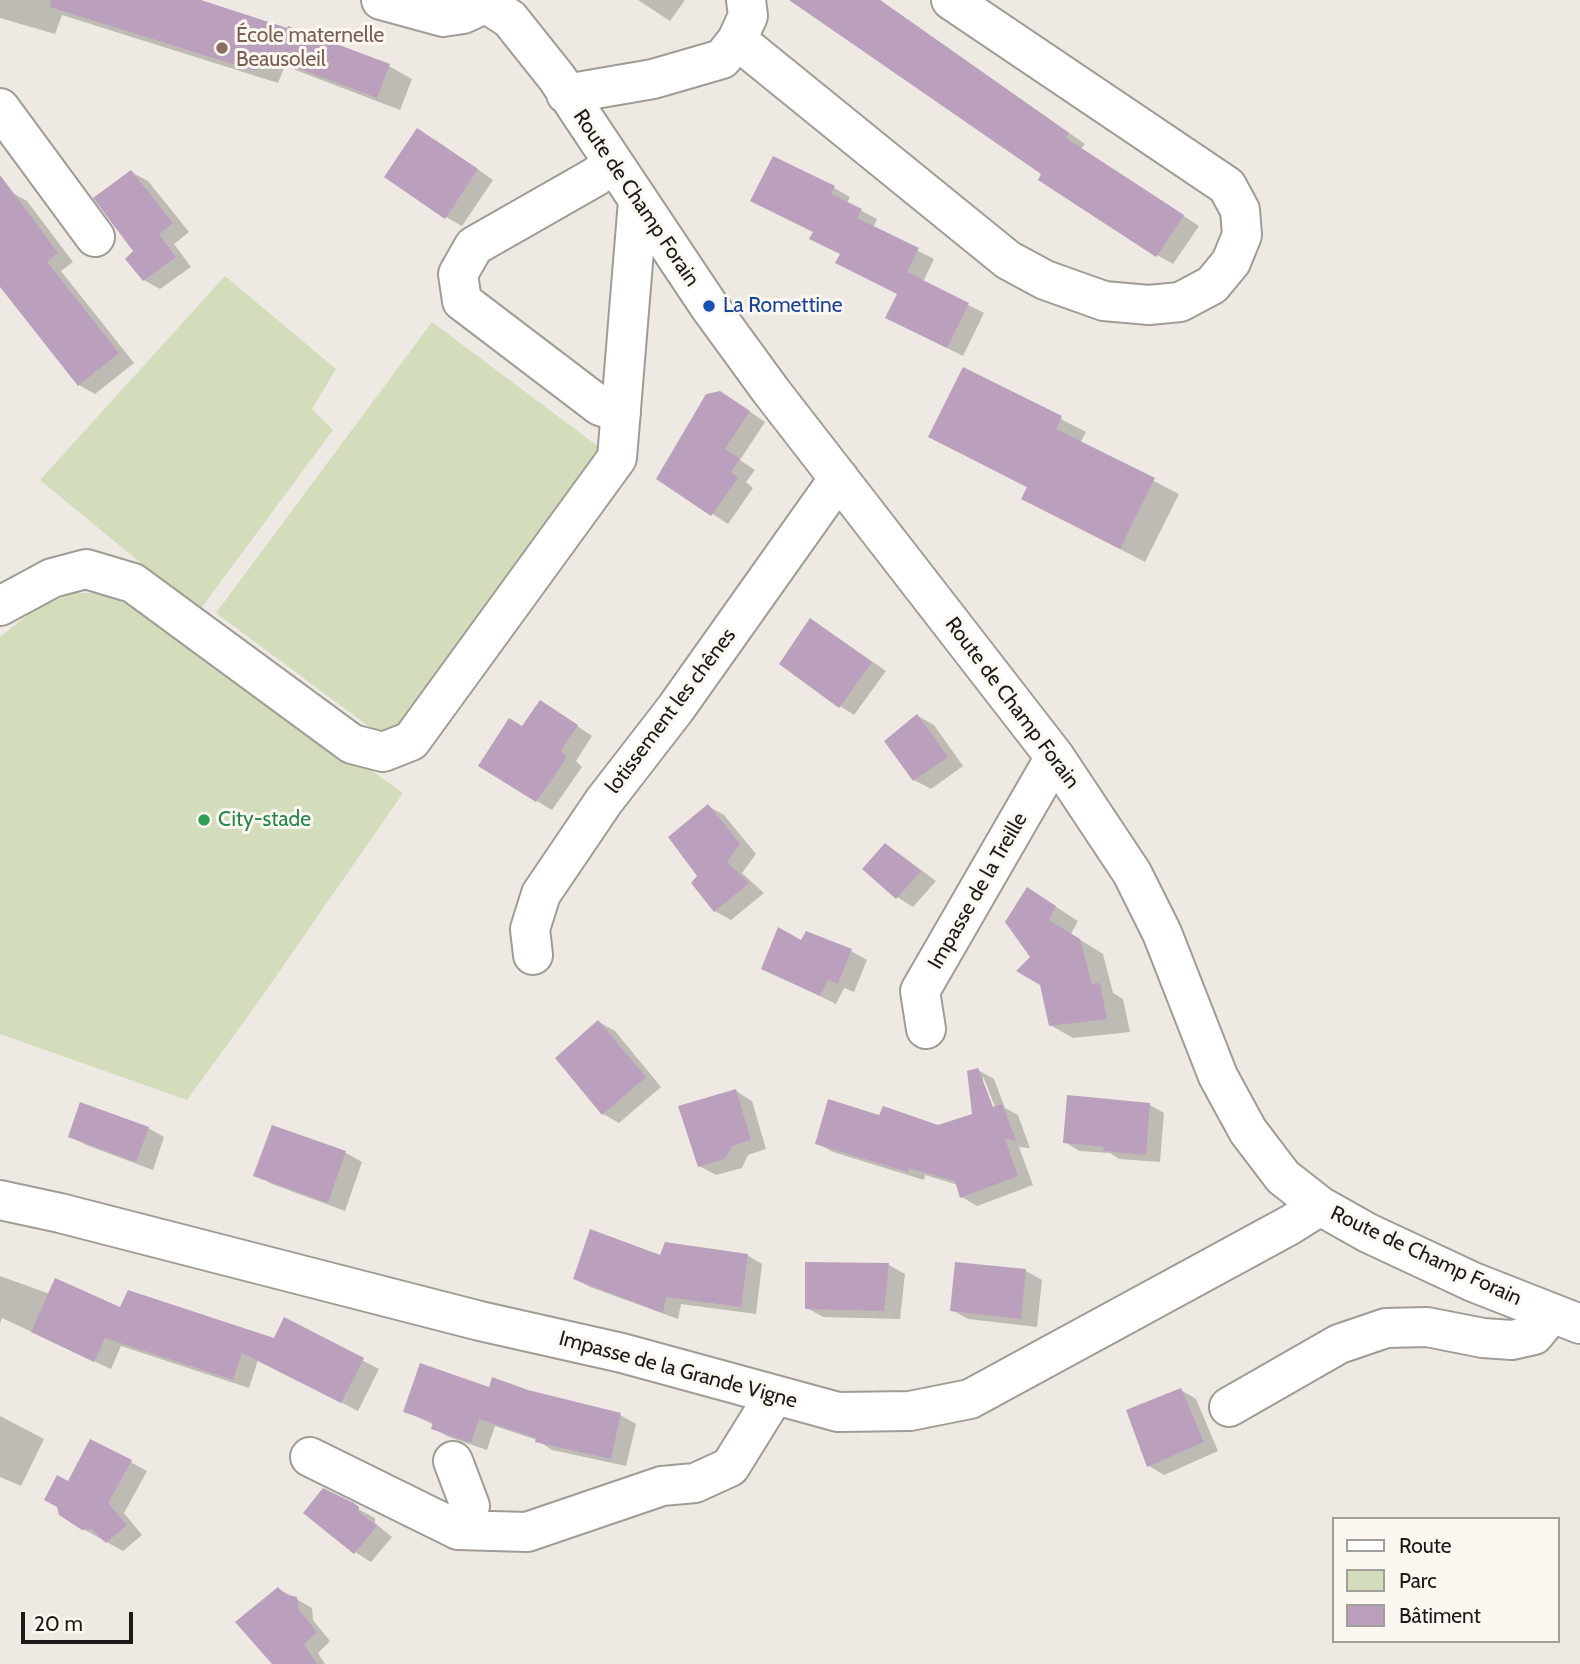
<!DOCTYPE html>
<meta charset="utf-8">
<style>
body{margin:0}
#map{position:relative;width:1580px;height:1664px;overflow:hidden;background:#eeeae3;font-family:Cabin,sans-serif}
canvas{display:block}
.legend{position:absolute;left:1332px;top:1517px;width:228px;height:126px;box-sizing:border-box;background:#fcf7f0;border:2px solid #a29f9a;margin:0;padding:9px 12px;list-style:none;font-size:21px;color:#1c1a18}
.legend li{display:flex;align-items:center;gap:14px;height:35px}
.legend b{width:35px;border:2px solid #a29f9a}
.scale{position:absolute;left:21px;top:1612px;width:112px;height:32px;box-sizing:border-box;border:4px solid #1c1a18;border-top:0;padding-left:9px;font-size:21px;line-height:24px;white-space:nowrap;color:#1c1a18;-webkit-text-stroke:5px #fcf7f0;paint-order:stroke}
</style>
<div id="map">
<canvas width="1580" height="1664"></canvas>
<ul class="legend">
<li><b style="height:9px;background:#fff"></b>Route</li>
<li><b style="height:19px;background:#d3dcbb"></b>Parc</li>
<li><b style="height:19px;background:#baa0bc"></b>Bâtiment</li>
</ul>
<div class="scale">20 m</div>
</div>
<script>
const ctx = document.querySelector('canvas').getContext('2d');
ctx.lineJoin = 'round';
function fill(path, color) { ctx.fillStyle = color; ctx.fill(path, 'evenodd'); }
const shape = rows => new Path2D(rows.map(r => 'M' + r).join(''));
function trace(path, color, width, dash) { ctx.strokeStyle = color; ctx.lineWidth = width; ctx.lineCap = dash ? 'butt' : 'round'; ctx.setLineDash(dash || []); ctx.stroke(path); }
function drawText(font, color, halo, rows, align = 'center') {
  ctx.font = font + ' Cabin,sans-serif'; ctx.lineWidth = 6; ctx.setLineDash([]); ctx.textBaseline = 'middle'; ctx.strokeStyle = halo; ctx.fillStyle = color; for (const [text, x, y, turn = 0] of rows) {
    ctx.save(); ctx.translate(x, y); ctx.rotate((+turn || 0) * Math.PI / 180); ctx.textAlign = isNaN(turn) ? turn : align; if (halo) ctx.strokeText(text, 0, 0); ctx.fillText(text, 0, 0); ctx.restore();
  }
}
fill(shape([
 [225,276,336,369,312,409,333,430,199,611,40,480],
 [432,322,603,450,387,740,216,613],
 [73,593,104,593,152,614,403,793,256,1005,187,1100,0,1034,0,637,38,607]
]), '#d3dcbb');
fill(shape([
 [0,0,195,0,389,66,412,79,400,110,285,66,278,83,62,15,55,34,0,18],
 [638,0,685,0,670,21],
 [824,0,880,0,1085,144,1081,149,1199,226,1173,264,1157,255,1044,174],
 [434,139,493,180,462,226,446,217],
 [131,172,148,181,189,232,174,244,191,267,160,289,144,280,135,251],
 [834,188,850,197,847,203,877,219,873,228,934,259,923,282,984,313,963,356,903,326,898,294,837,263,841,254,814,232,769,210],
 [11,192,27,201,73,262,61,271,134,363,95,394,79,385,0,284,0,201],
 [964,369,1086,432,1080,443,1179,494,1145,562,1023,499,1028,488,930,437],
 [736,402,765,422,740,460,755,470,746,482,753,488,728,524,658,479],
 [825,629,886,671,854,715,840,706],
 [556,712,592,736,576,761,582,767,552,810,537,801,523,728],
 [918,716,934,725,963,766,931,789,914,780],
 [708,806,724,815,756,854,742,873,764,893,731,920,715,911,700,876],
 [885,845,901,855,936,881,913,907,897,897],
 [1050,903,1078,921,1071,934,1103,954,1113,993,1123,999,1130,1032,1073,1038,1050,1025,1042,984,1033,957],
 [802,942,851,951,867,960,854,992,844,988,836,1004,763,968],
 [599,1022,615,1031,661,1087,619,1123,603,1114],
 [978,1070,994,1079,1005,1108,1018,1115,1030,1148,1019,1147,1033,1185,977,1206,962,1197,958,1185,925,1175,924,1180,833,1152,817,1143,880,1117,938,1127,974,1115],
 [983,1076,998,1115,994,1116,983,1085],
 [736,1091,752,1101,766,1149,748,1155,742,1168,716,1175,699,1166],
 [1150,1105,1164,1113,1160,1162,1119,1159,1110,1153,1079,1151,1065,1142],
 [273,1127,346,1153,362,1162,345,1211,272,1184,256,1175],
 [148,1128,164,1137,153,1170,86,1145,70,1136],
 [747,1255,762,1264,756,1314,681,1304,678,1319,590,1287,575,1279,661,1257],
 [807,1264,889,1265,905,1274,900,1319,823,1317,807,1308],
 [1026,1271,1042,1280,1037,1327,968,1319,952,1310],
 [0,1276,50,1294,275,1340,285,1320,379,1369,358,1411,258,1360,249,1388,121,1346,111,1369,2,1318,0,1323],
 [490,1389,528,1392,620,1415,636,1424,626,1466,552,1450,537,1440,495,1426,487,1450,449,1437,433,1428,434,1425,405,1411],
 [1181,1390,1196,1399,1218,1451,1164,1475,1149,1466],
 [0,1416,44,1439,21,1486,0,1477],
 [91,1441,147,1471,124,1513,142,1535,123,1551,83,1529,69,1483],
 [358,1509,375,1518,375,1523,392,1537,371,1562,355,1552],
 [279,1589,312,1608,313,1620,330,1641,318,1653,325,1664,274,1664]
]), '#0003');
fill(shape([
 [51,0,201,0,287,28,288,26,390,64,377,98,261,54,255,71,50,7],
 [789,0,880,0,1069,133,1066,138,1184,215,1156,257,1038,180,1041,174],
 [417,128,478,169,445,219,384,177],
 [773,156,835,186,831,194,862,209,857,218,919,248,907,272,969,303,947,348,885,318,897,294,835,263,840,254,809,239,813,232,750,201],
 [131,170,173,223,159,234,176,257,143,281,125,259,133,251,93,198],
 [0,175,58,253,47,262,119,353,78,386,0,287],
 [963,367,1062,416,1056,429,1155,478,1120,549,1021,499,1027,487,928,437],
 [720,391,750,411,725,449,740,459,731,472,738,478,711,516,656,479,706,394],
 [810,618,872,662,839,708,779,664],
 [540,700,578,725,561,751,567,757,536,802,478,766,509,718,522,726],
 [917,714,948,757,913,781,884,741],
 [708,804,740,844,727,862,749,883,714,912,691,883,697,876,668,837],
 [885,843,921,871,896,899,862,869],
 [1027,887,1056,906,1049,920,1080,939,1092,984,1100,983,1107,1019,1049,1026,1040,985,1016,971,1030,957,1005,922],
 [778,927,801,940,806,931,852,949,838,984,828,980,820,996,761,969],
 [598,1020,646,1077,602,1115,555,1058],
 [978,1068,993,1107,1002,1104,1016,1140,1005,1139,1018,1176,960,1198,955,1181,909,1168,908,1172,815,1144,828,1099,879,1115,883,1106,938,1125,972,1114,967,1071],
 [736,1089,751,1140,732,1146,725,1159,698,1167,678,1106],
 [1067,1095,1150,1103,1146,1155,1103,1151,1104,1147,1063,1143],
 [80,1102,149,1127,136,1162,68,1137],
 [272,1125,346,1151,328,1203,253,1176],
 [590,1229,660,1255,665,1242,748,1254,741,1307,666,1297,663,1313,573,1279],
 [805,1262,889,1263,884,1311,805,1309],
 [955,1262,1026,1269,1021,1319,950,1311],
 [55,1278,120,1307,128,1290,274,1338,284,1317,364,1358,341,1403,242,1353,233,1380,105,1338,94,1362,31,1332],
 [420,1363,489,1387,492,1377,528,1390,621,1413,611,1459,535,1442,536,1438,479,1419,471,1443,431,1429,433,1422,403,1412],
 [1181,1388,1204,1442,1147,1467,1126,1410],
 [90,1439,132,1460,108,1503,127,1525,106,1543,91,1529,82,1530,59,1515,57,1507,44,1500,57,1475,68,1481],
 [323,1488,354,1503,359,1507,359,1512,377,1526,354,1554,303,1513],
 [278,1587,285,1594,297,1597,299,1610,317,1632,304,1644,317,1664,272,1664,235,1622]
]), '#baa0bc');
const minor = shape([
 [484,2,510,19,557,78,709,306,771,391,1055,757,1132,873,1162,933,1218,1076,1248,1131,1283,1177,1320,1206,1368,1233,1473,1282,1580,1324],
 [737,40,1008,260,1045,280,1104,301,1149,305,1180,302,1212,285,1231,262,1242,235,1240,210,1227,186,951,0],
 [566,94,653,79,722,59,737,40,748,16,746,0],
 [0,108,95,237],
 [613,164,595,177,474,246,458,274,462,301,600,406,621,413],
 [0,606,52,578,86,569,133,583,352,744,383,752,411,741,617,458,638,201],
 [533,955,530,929,541,894,604,801,676,708,839,478],
 [926,1029,920,991,1055,757],
 [0,1200,60,1213,480,1321,622,1353,838,1412,910,1411,970,1399,1290,1225,1320,1206],
 [1229,1407,1339,1344,1386,1328,1427,1327,1483,1338,1512,1340,1534,1335,1552,1313],
 [310,1457,458,1530,470,1506,453,1461],
 [458,1530,527,1532,662,1486,695,1483,730,1467,774,1396]
]);
const major = shape([
 [381,0,443,17,463,14,474,9,485,0]
]);
trace(minor, '#a09c95', 42);
trace(major, '#a09c95', 42);
trace(minor, '#fff', 38);
trace(major, '#fff', 38);
for (const [x, y, r, color] of [
 [222,48,7,"#8d6e63"],
 [709,306,7,"#1a4fb4"],
 [204,820,7,"#2e9e5b"]
]) { const dot = new Path2D(); dot.arc(x, y, r, 0, 2 * Math.PI); ctx.fillStyle = color; ctx.fill(dot); trace(dot, '#fcf7f0', 2.5); }
drawText('21px', '#785e54', '#fcf7f0', [
 ["École maternelle",236,36],
 ["Beausoleil",236,60]
], 'left');
drawText('21px', '#1c1a18', '#fcf7f0', [
 ["Route de Champ Forain",636,198,56],
 ["Route de Champ Forain",1012,703,53],
 ["lotissement les chênes",671,711,-53],
 ["Impasse de la Treille",978,891,-60],
 ["Route de Champ Forain",1426,1256,25],
 ["Impasse de la Grande Vigne",678,1370,15]
]);
drawText('21px', '#164399', '#fcf7f0', [
 ["La Romettine",723,306]
], 'left');
drawText('21px', '#27864d', '#fcf7f0', [
 ["City-stade",218,820]
], 'left');
</script>
